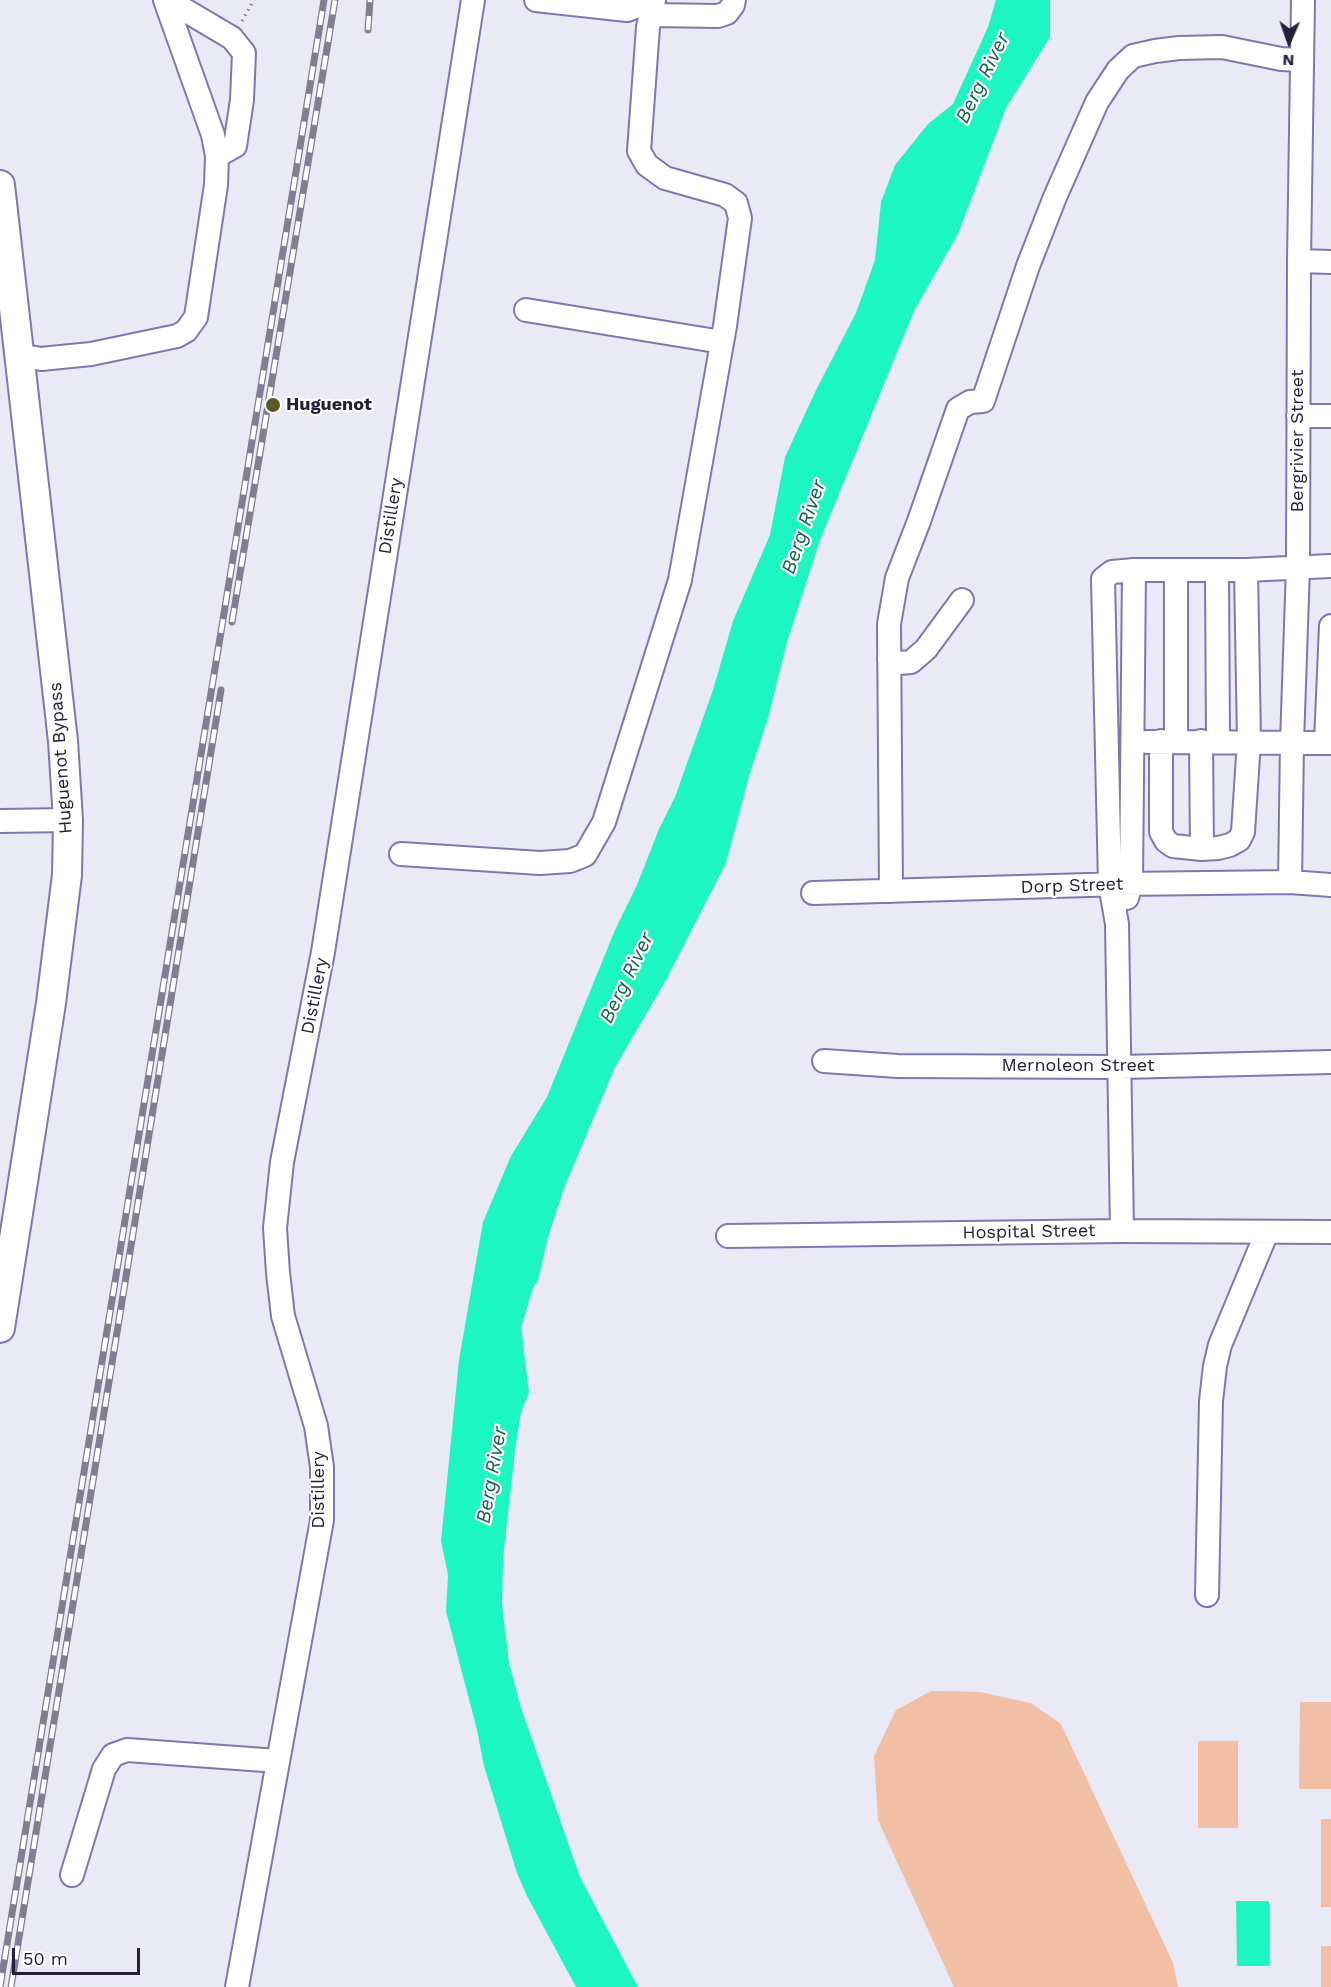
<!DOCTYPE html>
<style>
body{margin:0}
#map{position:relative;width:1331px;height:1987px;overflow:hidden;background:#eae9f6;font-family:"Work Sans",sans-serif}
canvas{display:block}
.north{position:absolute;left:1259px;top:12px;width:60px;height:60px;-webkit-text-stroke:4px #fff;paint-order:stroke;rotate:182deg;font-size:16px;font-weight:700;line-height:24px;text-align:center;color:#232037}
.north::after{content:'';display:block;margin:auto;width:21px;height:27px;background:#232037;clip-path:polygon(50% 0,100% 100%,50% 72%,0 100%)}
.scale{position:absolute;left:12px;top:1948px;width:128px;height:27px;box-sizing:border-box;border:3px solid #232037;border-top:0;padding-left:8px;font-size:18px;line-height:21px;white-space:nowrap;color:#232037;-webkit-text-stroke:4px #fff;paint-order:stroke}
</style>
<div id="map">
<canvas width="1331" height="1987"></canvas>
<div class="north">N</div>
<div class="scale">50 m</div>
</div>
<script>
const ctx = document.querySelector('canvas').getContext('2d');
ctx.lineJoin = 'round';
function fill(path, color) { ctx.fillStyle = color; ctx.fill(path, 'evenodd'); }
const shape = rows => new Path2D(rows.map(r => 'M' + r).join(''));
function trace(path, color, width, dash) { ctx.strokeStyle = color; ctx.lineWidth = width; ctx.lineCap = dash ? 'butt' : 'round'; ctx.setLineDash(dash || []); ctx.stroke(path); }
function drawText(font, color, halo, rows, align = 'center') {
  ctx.font = font + ' "Work Sans",sans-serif'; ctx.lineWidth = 4.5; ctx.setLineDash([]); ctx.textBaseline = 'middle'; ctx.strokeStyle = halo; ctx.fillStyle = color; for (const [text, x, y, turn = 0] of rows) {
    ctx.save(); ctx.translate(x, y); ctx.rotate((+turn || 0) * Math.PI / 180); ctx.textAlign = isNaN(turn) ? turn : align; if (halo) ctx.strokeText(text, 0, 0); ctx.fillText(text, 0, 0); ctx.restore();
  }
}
fill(shape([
 [931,1691,980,1692,1031,1703,1061,1724,1173,1963,1178,1987,954,1987,878,1820,874,1756,896,1710],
 [1300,1702,1331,1702,1331,1789,1299,1789],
 [1198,1741,1238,1741,1238,1828,1198,1828],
 [1321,1819,1331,1819,1331,1907,1321,1907],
 [1321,1946,1331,1946,1331,1987,1321,1987]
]), '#f0bfa5');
fill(shape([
 [996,0,1050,0,1050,37,1006,108,958,234,914,311,820,540,787,642,768,718,749,776,726,863,665,982,615,1067,564,1188,548,1237,538,1280,533,1288,521,1327,529,1393,521,1412,515,1450,503,1558,502,1605,509,1663,521,1708,580,1877,638,1987,576,1987,527,1896,517,1873,484,1766,477,1730,446,1611,448,1575,441,1541,459,1360,483,1222,511,1156,547,1097,615,930,637,885,659,829,675,797,713,690,733,621,770,535,785,457,817,388,856,313,875,260,881,202,895,165,928,124,953,104,988,27],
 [1236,1901,1269,1901,1269,1966,1237,1966]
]), '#1cf6c0');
const minor = shape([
 [168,0,232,38,244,53,242,100,235,146,217,156],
 [536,0,627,10,653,0],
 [652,15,718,16,727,13,733,5,734,0],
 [1299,261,1331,262],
 [526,310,722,342],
 [18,355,41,359,91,354,177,336,186,331,196,317,216,185,217,156,213,135,165,0],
 [1298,416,1331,416],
 [1176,570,1176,741],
 [1217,570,1218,741],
 [889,659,899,663,911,662,926,649,962,600],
 [1161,741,1161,832,1166,841,1173,846,1202,849,1218,848,1230,845,1239,840,1243,832,1249,741,1246,570],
 [1201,741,1202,849],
 [1147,742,1331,743],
 [1326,742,1331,626],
 [0,821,68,820],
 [401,854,540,863,570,861,585,855,604,822,680,580,725,326,740,218,736,203,725,195,665,178,647,165,639,151,648,27,654,0],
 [1290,882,1292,743,1298,567,1299,261,1303,0],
 [891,891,889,624,897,578,919,521,958,409,970,402,983,401,1028,266,1055,197,1097,102,1118,70,1133,56,1155,51,1179,48,1222,47,1281,59,1302,60],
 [813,893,1123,884,1290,882,1331,885],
 [1127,898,1131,884,1134,570],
 [824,1061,898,1066,1120,1067,1331,1062],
 [1122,1231,1117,924,1110,884,1103,579,1112,572,1134,570,1246,570,1331,566],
 [728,1236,1122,1231,1331,1232],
 [1207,1595,1211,1401,1215,1366,1220,1345,1267,1232],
 [72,1875,104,1769,113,1755,127,1750,278,1761],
 [237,1987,322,1520,322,1467,316,1426,283,1316,278,1273,275,1228,282,1162,323,952,473,0]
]);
const major = shape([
 [0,185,63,741,68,820,67,875,51,1003,0,1328]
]);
trace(minor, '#7f77b1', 26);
trace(major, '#7f77b1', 32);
trace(shape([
 [242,21,254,0]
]), '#7d7b8e', 3, [1.5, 4.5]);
trace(minor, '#fff', 22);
trace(major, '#fff', 28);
const rail = shape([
 [368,30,370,0],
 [232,622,335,0],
 [0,1987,324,0],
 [11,1987,221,690]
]);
trace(rail, '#807e90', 7);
trace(rail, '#fff', 4.5, [14]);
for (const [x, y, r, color] of [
 [273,405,8,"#595926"]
]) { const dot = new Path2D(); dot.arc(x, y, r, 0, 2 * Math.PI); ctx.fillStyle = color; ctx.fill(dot); trace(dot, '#fff', 2); }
drawText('bold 18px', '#232037', '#fff', [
 ["Huguenot",286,405]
], 'left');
drawText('18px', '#232037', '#fff', [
 ["Bergrivier Street",1298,441,-90],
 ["Distillery",391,516,-81],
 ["Huguenot Bypass",61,758,-94],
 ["Dorp Street",1072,886,-2],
 ["Distillery",315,996,-79],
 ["Mernoleon Street",1078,1066],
 ["Hospital Street",1029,1232,-1],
 ["Distillery",319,1490,-90]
]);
drawText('italic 20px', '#17624c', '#fff', [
 ["Berg River",983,78,-64],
 ["Berg River",804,527,-71],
 ["Berg River",627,978,-64],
 ["Berg River",492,1475,-80]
]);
</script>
